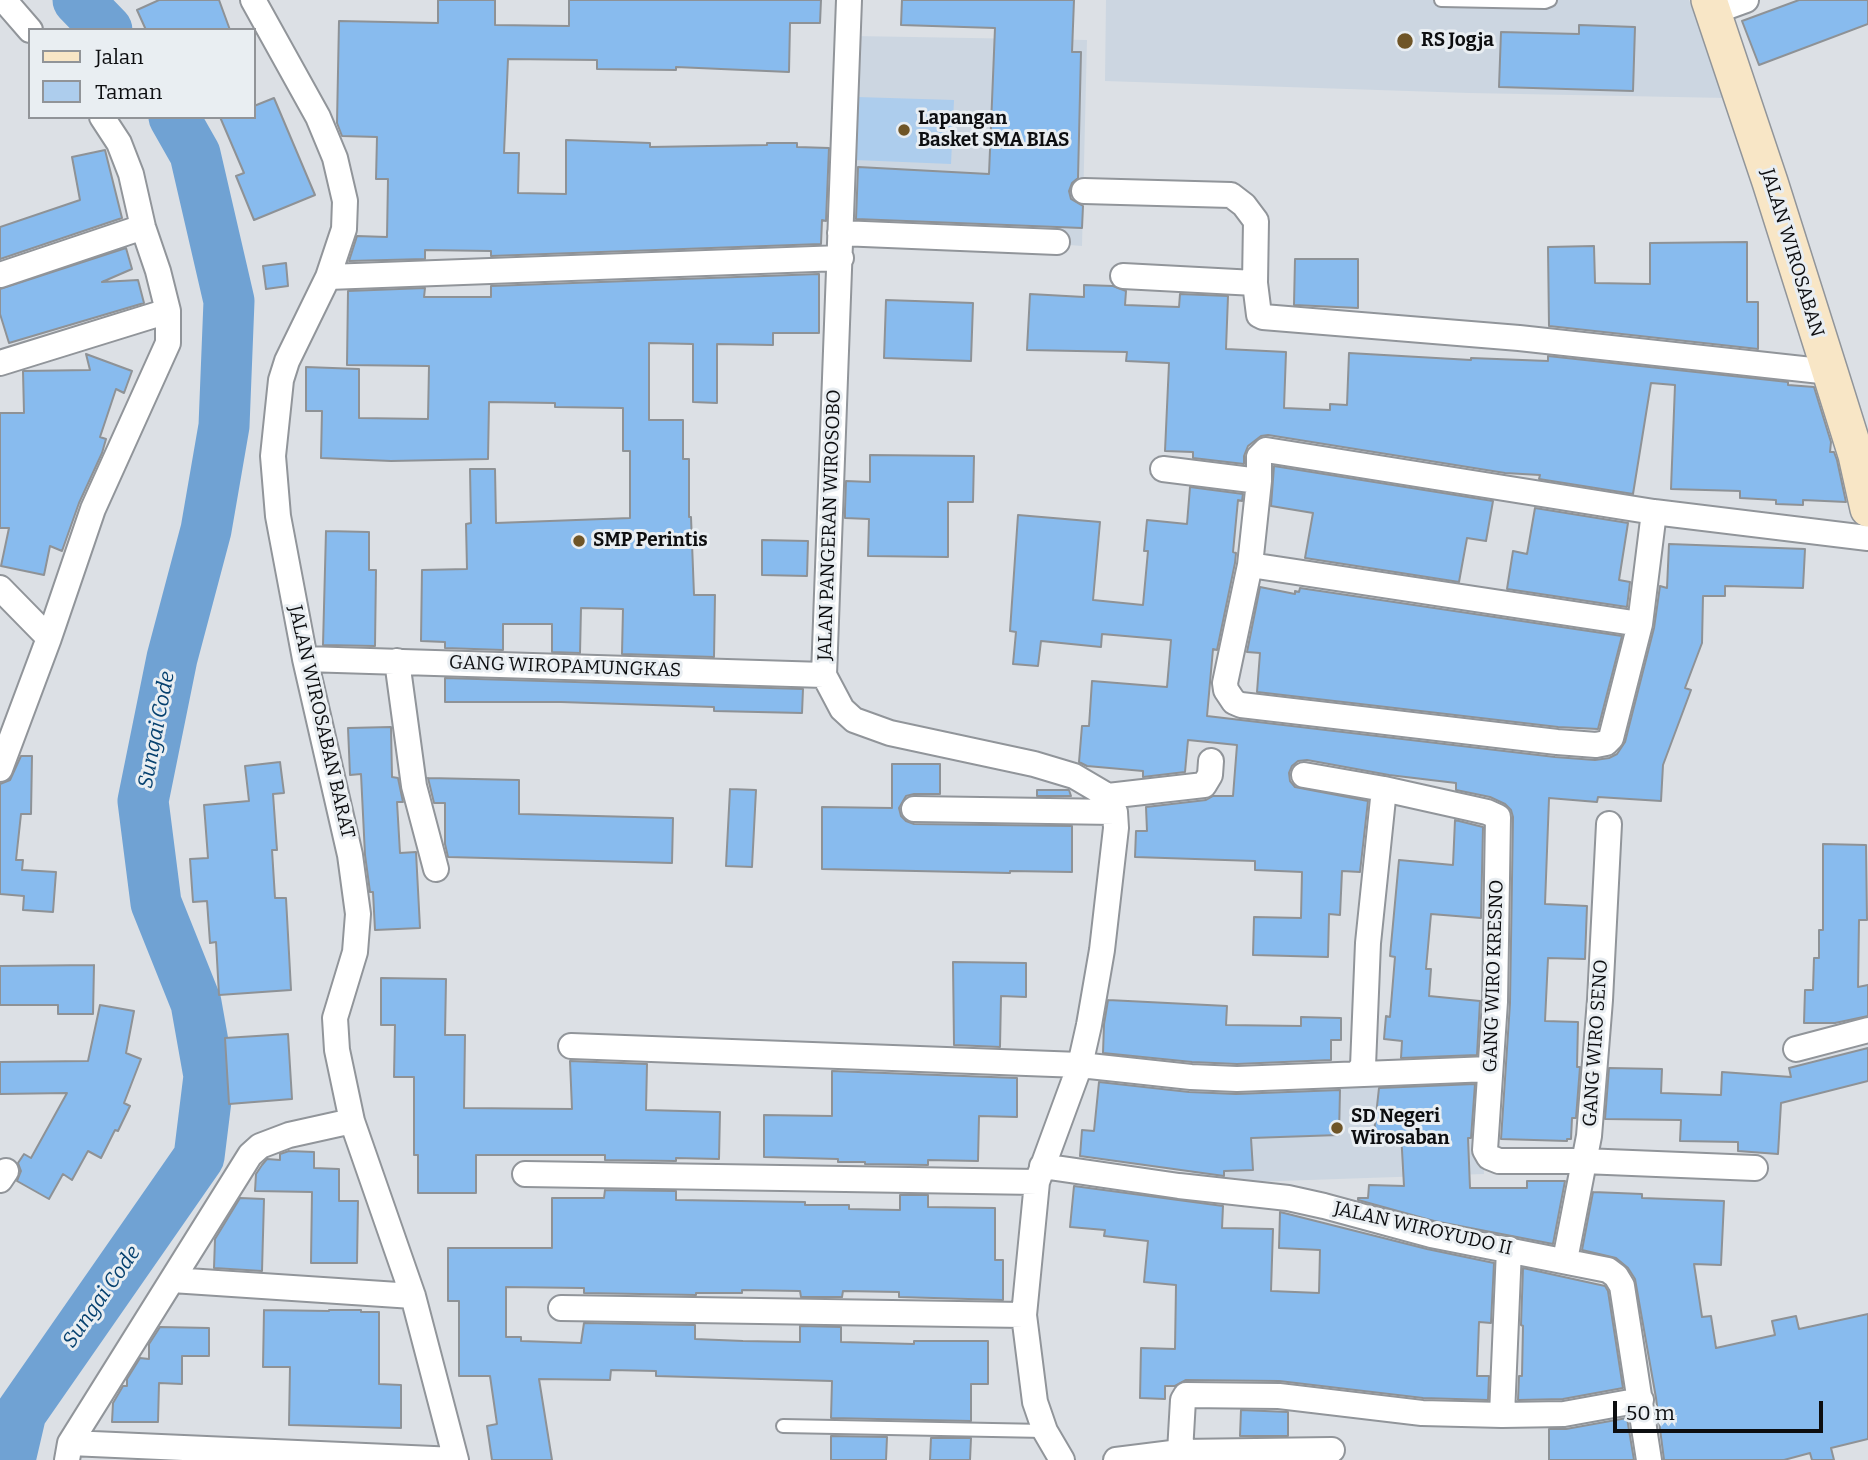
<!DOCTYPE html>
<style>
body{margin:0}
#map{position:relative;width:1868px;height:1460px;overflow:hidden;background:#dce0e5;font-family:Bitter,serif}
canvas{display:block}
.legend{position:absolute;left:28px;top:28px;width:228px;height:91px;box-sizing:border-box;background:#e9eef2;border:2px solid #919498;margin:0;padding:9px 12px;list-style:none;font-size:21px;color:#0d0e10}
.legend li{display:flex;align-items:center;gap:14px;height:35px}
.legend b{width:35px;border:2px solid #919498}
.scale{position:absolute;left:1613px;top:1401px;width:210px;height:32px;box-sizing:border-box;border:4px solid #0d0e10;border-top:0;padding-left:9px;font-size:21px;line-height:24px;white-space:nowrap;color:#0d0e10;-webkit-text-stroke:5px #e9eef2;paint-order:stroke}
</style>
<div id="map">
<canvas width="1868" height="1460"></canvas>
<ul class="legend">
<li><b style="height:9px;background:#f8e6c6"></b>Jalan</li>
<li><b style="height:19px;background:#adcded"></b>Taman</li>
</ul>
<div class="scale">50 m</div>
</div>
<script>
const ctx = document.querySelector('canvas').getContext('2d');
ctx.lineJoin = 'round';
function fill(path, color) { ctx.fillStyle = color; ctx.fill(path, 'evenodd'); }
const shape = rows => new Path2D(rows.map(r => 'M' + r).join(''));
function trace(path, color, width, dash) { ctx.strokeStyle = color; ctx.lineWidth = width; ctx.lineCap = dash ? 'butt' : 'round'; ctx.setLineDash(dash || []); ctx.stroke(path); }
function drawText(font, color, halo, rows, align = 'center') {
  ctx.font = font + ' Bitter,serif'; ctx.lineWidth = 6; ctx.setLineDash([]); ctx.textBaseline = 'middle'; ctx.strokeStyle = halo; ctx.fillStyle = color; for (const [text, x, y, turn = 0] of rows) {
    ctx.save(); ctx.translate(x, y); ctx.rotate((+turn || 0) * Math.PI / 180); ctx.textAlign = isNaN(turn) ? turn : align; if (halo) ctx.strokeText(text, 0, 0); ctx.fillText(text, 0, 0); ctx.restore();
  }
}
fill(shape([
 [1106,0,1689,0,1727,98,1469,93,1105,81],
 [854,36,1087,40,1082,246,851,227],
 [1481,1073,1484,1174,1192,1184,1189,1083]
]), '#ccd6e1');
fill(shape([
 [857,97,954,100,951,164,855,160]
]), '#adcded');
trace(shape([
 [78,0,107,30],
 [10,1460,21,1413,199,1157,209,1076,196,1003,156,903,143,801,172,658,206,530,224,426,229,301,195,154,174,117]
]), '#70a2d3', 51);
const building = shape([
 [159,0,219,0,230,30,146,30,137,10,159,0],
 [438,0,495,0,495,25,569,26,569,0,821,0,820,23,790,23,789,72,676,67,676,70,597,69,597,60,508,59,504,153,519,153,518,193,566,194,566,140,650,143,650,147,767,145,767,143,797,143,797,147,829,148,826,221,822,220,821,244,491,256,491,251,425,250,425,259,349,261,357,236,387,237,388,179,376,179,377,137,342,136,337,123,339,21,438,23,438,0],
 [902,0,1074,0,1072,52,1081,52,1078,178,1072,183,1069,191,1071,199,1083,206,1082,228,856,219,858,167,989,174,995,28,901,25,902,0],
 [1799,0,1868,0,1868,24,1759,65,1742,21,1799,0],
 [1579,25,1635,27,1633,91,1499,87,1501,32,1579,34,1579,25],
 [274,98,315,195,254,220,236,176,244,173,220,117,254,117,254,106,274,98],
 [105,150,122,218,0,259,0,227,80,200,72,157,105,150],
 [1747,242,1747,302,1758,302,1758,349,1549,326,1548,247,1594,246,1595,283,1650,284,1650,243,1747,242],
 [126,248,132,269,102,282,138,280,144,303,9,343,0,314,0,289,126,248],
 [1295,259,1358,259,1358,308,1294,305,1295,259],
 [286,263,288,286,266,289,263,266,286,263],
 [819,274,819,333,773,333,773,345,717,344,717,403,693,402,693,344,649,343,649,420,683,420,683,459,689,459,689,517,691,517,694,595,715,595,714,657,622,654,623,609,581,608,580,653,552,652,552,624,503,624,503,650,445,648,445,642,421,641,422,570,467,569,466,524,471,523,470,469,495,469,496,523,630,518,630,451,623,451,623,408,555,407,555,403,489,402,488,459,391,461,321,458,322,411,306,411,306,367,359,369,359,418,428,419,429,366,347,365,348,291,425,288,424,297,491,297,491,286,819,274],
 [1084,285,1113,286,1126,291,1125,305,1179,307,1180,294,1228,296,1226,349,1286,352,1284,408,1330,410,1330,404,1347,405,1349,353,1471,360,1471,358,1548,361,1548,356,1788,382,1788,385,1814,387,1831,442,1830,452,1834,452,1837,460,1846,502,1803,500,1803,505,1776,504,1776,500,1740,498,1740,491,1671,489,1675,385,1651,383,1633,494,1539,479,1540,475,1505,473,1268,435,1261,436,1248,446,1244,456,1244,464,1193,458,1193,452,1165,451,1169,363,1126,361,1127,352,1027,350,1030,294,1084,297,1084,285],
 [886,300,973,303,971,361,884,358,886,300],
 [86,354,132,371,124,393,116,389,100,437,106,439,102,453,79,503,62,551,50,546,44,575,1,566,9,528,0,528,0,413,24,413,23,371,90,370,86,354],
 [870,455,974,456,973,502,948,502,948,557,868,556,869,519,845,518,845,509,846,481,870,482,870,455],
 [1274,466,1493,501,1486,541,1467,538,1459,582,1305,558,1313,513,1271,506,1274,466],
 [1190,487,1243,494,1242,501,1238,500,1233,552,1236,553,1235,563,1217,650,1213,649,1207,716,1555,757,1595,760,1609,758,1617,754,1625,742,1654,628,1660,586,1667,588,1669,544,1805,549,1803,588,1725,586,1725,596,1703,596,1702,643,1685,688,1691,690,1663,765,1661,801,1598,797,1597,802,1549,798,1545,904,1587,906,1585,959,1548,958,1545,1021,1578,1022,1577,1067,1580,1067,1576,1118,1572,1118,1571,1139,1567,1139,1567,1141,1501,1139,1510,1003,1513,817,1511,810,1505,804,1490,797,1456,790,1456,783,1389,775,1307,760,1298,761,1292,766,1289,773,1290,781,1295,787,1368,801,1360,872,1342,871,1340,915,1329,914,1328,957,1253,955,1254,917,1301,918,1302,872,1255,870,1255,861,1135,857,1136,831,1147,831,1146,807,1206,800,1213,796,1233,796,1237,745,1188,740,1185,772,1143,777,1143,771,1087,766,1079,762,1082,726,1089,726,1092,681,1167,687,1171,640,1102,634,1101,647,1041,641,1038,666,1013,664,1016,632,1010,631,1018,515,1100,522,1093,600,1143,605,1148,551,1144,551,1147,520,1187,524,1190,487],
 [1535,508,1628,523,1619,580,1630,582,1627,607,1507,589,1513,551,1527,554,1535,508],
 [326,531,369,532,369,570,376,570,375,646,323,645,326,531],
 [762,540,808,541,807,576,762,575,762,540],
 [1260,587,1295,594,1295,591,1299,592,1300,588,1622,636,1598,729,1558,727,1257,692,1260,653,1247,652,1260,587],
 [445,678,803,689,802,713,714,711,714,707,561,702,445,702,445,678],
 [391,727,392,777,398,778,403,802,397,802,400,853,416,852,420,928,375,930,373,892,370,892,365,855,361,774,350,775,348,728,391,727],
 [21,756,32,756,31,814,21,814,16,860,23,860,22,870,56,872,53,912,23,910,24,896,0,894,0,784,10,780,21,756],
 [280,762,284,793,273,794,277,850,272,850,275,898,286,898,291,990,219,995,216,942,210,943,207,901,193,902,190,859,208,858,204,805,249,801,245,766,280,762],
 [892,764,940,764,940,794,914,794,906,796,899,808,901,816,906,821,914,824,1072,826,1072,872,1010,871,1010,873,822,869,822,807,892,808,892,764],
 [428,778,519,780,519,814,673,818,672,863,448,857,445,844,445,803,434,803,428,778],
 [730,789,756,790,752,867,726,866,730,789],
 [1037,790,1069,790,1071,796,1037,796,1037,790],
 [1455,820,1483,827,1481,918,1431,914,1426,969,1431,969,1429,996,1480,1001,1477,1055,1401,1058,1402,1041,1384,1039,1386,1016,1390,1017,1395,957,1390,956,1399,860,1453,865,1455,820],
 [1823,844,1866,845,1867,920,1859,920,1858,987,1868,985,1868,1016,1835,1023,1804,1023,1805,990,1813,990,1814,958,1819,958,1819,930,1823,930,1823,844],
 [953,962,1026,963,1026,997,1001,996,1000,1047,954,1045,953,962],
 [94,965,93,1014,58,1014,58,1005,0,1005,0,966,94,965],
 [381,978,446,979,445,1035,465,1035,464,1108,572,1109,570,1061,647,1064,646,1110,720,1112,719,1159,676,1158,676,1161,605,1160,605,1155,476,1155,476,1193,418,1193,418,1155,414,1155,414,1077,394,1077,395,1025,381,1025,381,978],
 [1108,1000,1227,1006,1226,1025,1301,1026,1301,1017,1341,1018,1341,1040,1331,1040,1331,1060,1237,1064,1192,1062,1103,1053,1104,1024,1108,1000],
 [100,1005,134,1011,126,1053,141,1059,124,1103,130,1106,118,1131,115,1130,101,1158,88,1151,72,1180,63,1174,49,1199,17,1181,21,1171,18,1163,24,1154,31,1158,67,1093,0,1094,0,1062,88,1061,100,1005],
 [288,1034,292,1099,229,1104,225,1038,288,1034],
 [1868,1048,1868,1081,1781,1103,1778,1154,1738,1151,1738,1142,1680,1141,1681,1120,1605,1119,1609,1068,1662,1069,1661,1093,1721,1095,1722,1072,1791,1077,1789,1068,1868,1048],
 [832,1071,1017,1078,1017,1117,979,1116,978,1161,928,1160,928,1165,865,1164,865,1162,838,1162,838,1159,764,1157,764,1115,832,1116,832,1071],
 [1099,1082,1189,1092,1236,1094,1340,1090,1339,1135,1251,1138,1253,1170,1224,1171,1224,1176,1080,1156,1082,1130,1094,1131,1099,1082],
 [1475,1084,1471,1138,1468,1138,1470,1188,1527,1188,1527,1181,1565,1181,1553,1244,1434,1221,1358,1200,1358,1198,1368,1198,1369,1185,1404,1186,1401,1132,1374,1133,1379,1088,1475,1084],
 [289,1151,314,1152,314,1168,339,1169,339,1201,358,1201,357,1263,311,1263,312,1192,255,1191,256,1174,262,1165,267,1159,280,1160,280,1154,289,1151],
 [1074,1186,1223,1206,1222,1228,1273,1229,1271,1291,1319,1293,1320,1250,1279,1248,1280,1212,1427,1249,1494,1263,1491,1323,1479,1322,1477,1376,1489,1376,1488,1400,1423,1398,1279,1381,1186,1380,1175,1386,1165,1386,1165,1399,1140,1398,1141,1348,1175,1349,1176,1285,1144,1282,1148,1241,1104,1236,1105,1230,1070,1227,1074,1186],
 [605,1190,676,1191,676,1200,805,1202,805,1205,849,1205,849,1209,900,1210,900,1195,928,1195,928,1207,995,1208,995,1260,1003,1260,1003,1300,899,1297,899,1292,843,1291,842,1297,801,1297,800,1291,742,1290,742,1293,696,1293,696,1295,584,1293,584,1288,506,1287,506,1337,521,1337,521,1341,581,1343,584,1323,695,1325,695,1339,743,1341,800,1342,800,1326,841,1327,841,1342,914,1344,914,1341,988,1341,988,1384,971,1384,971,1421,831,1418,832,1381,656,1376,656,1371,611,1370,610,1380,539,1379,552,1460,492,1460,487,1426,497,1424,490,1376,459,1376,459,1301,448,1301,448,1248,552,1248,552,1198,604,1198,605,1190],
 [1593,1192,1642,1194,1642,1198,1724,1201,1721,1265,1694,1264,1702,1317,1711,1316,1716,1348,1775,1335,1772,1321,1796,1316,1799,1329,1868,1314,1868,1439,1831,1448,1834,1460,1812,1460,1810,1453,1784,1460,1664,1460,1656,1398,1635,1279,1628,1268,1616,1258,1582,1250,1593,1192],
 [240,1198,264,1199,262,1271,214,1268,215,1239,240,1198],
 [1523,1268,1605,1286,1608,1291,1623,1388,1563,1399,1518,1400,1519,1376,1522,1376,1523,1326,1521,1325,1523,1268],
 [264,1310,329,1311,329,1310,361,1310,361,1312,379,1312,379,1384,401,1385,401,1428,289,1425,290,1367,263,1367,264,1310],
 [160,1327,209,1328,209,1356,182,1356,182,1384,159,1383,158,1422,112,1422,113,1403,123,1386,127,1386,127,1379,140,1358,149,1359,149,1344,160,1327],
 [1241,1410,1288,1412,1288,1436,1240,1436,1241,1410],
 [1627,1418,1634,1460,1549,1460,1549,1429,1566,1429,1627,1418],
 [831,1436,887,1437,886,1460,831,1460,831,1436],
 [931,1438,971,1438,970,1460,930,1460,931,1438]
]);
fill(building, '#8be');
trace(building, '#8e9296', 2);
const lane = shape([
 [1441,0,1545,2,1550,0],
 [783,1426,1045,1431]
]);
const street = shape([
 [4,0,30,30],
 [253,0,318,117,335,158,345,201,344,229,328,277,287,361,281,380,273,456,278,516,305,659,350,855,358,914,355,952,335,1018,337,1050,352,1121,413,1296,456,1460],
 [849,0,824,675,842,709,854,720,890,733,1034,764,1074,776,1108,796,1115,812,1116,828,1102,950,1089,1025,1080,1065,1037,1182,1024,1315,1035,1402,1045,1431,1062,1460],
 [1713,12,1746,0],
 [1084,191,1231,195,1244,205,1256,221,1255,283,1259,315,1263,317,1519,338,1830,372],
 [840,233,1057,242],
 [0,275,143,227],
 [1123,276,1255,283],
 [328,277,841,258],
 [0,363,168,311],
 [1163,469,1259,481],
 [1654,512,1640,624,1611,738,1606,743,1596,745,1557,742,1241,705,1234,702,1226,690,1225,683,1250,565,1259,481,1259,457,1266,450,1654,512,1868,538],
 [1250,565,1640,624],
 [0,588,49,638],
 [305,659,824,675],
 [397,661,414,786,436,869],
 [0,769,49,638,93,509,168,343,168,311,158,271,143,227,131,174,119,143,102,117],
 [1304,775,1384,789,1487,812,1498,817,1495,1002,1485,1150,1489,1157,1499,1161,1583,1161,1755,1168],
 [1108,796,1204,785,1210,775,1211,761],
 [914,809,1115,812],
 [571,1046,1080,1065,1191,1077,1237,1079,1490,1069],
 [1796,1049,1868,1030],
 [1356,1074,1363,1066,1368,943,1384,789],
 [1042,1166,1179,1186,1288,1198,1324,1206,1431,1235,1608,1270,1616,1276,1622,1286,1649,1460],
 [525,1174,1037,1182],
 [0,1180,6,1171],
 [1565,1260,1589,1136,1600,1000,1609,824],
 [172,1280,413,1296],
 [561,1308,1024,1315],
 [1502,1415,1509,1249],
 [70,1443,456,1460],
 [1180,1452,1183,1400,1186,1395,1279,1396,1422,1413,1502,1415,1564,1414,1641,1400],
 [67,1460,70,1443,250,1155,260,1146,289,1135,352,1121],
 [1116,1460,1180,1452,1332,1450]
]);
const secondary = shape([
 [1709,0,1770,182,1830,372,1856,455,1868,509]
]);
trace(lane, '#91959a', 16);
trace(street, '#91959a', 28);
trace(secondary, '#91959a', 38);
trace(lane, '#fff', 12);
trace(street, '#fff', 24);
trace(secondary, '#f8e6c6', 35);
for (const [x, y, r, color] of [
 [1405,41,9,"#6f5527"],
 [904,130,7,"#6f5527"],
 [579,541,7,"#6f5527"],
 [1337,1128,7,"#6f5527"]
]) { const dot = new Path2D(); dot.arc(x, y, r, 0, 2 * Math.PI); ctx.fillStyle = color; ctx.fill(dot); trace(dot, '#e9eef2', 2.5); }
drawText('bold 19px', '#0d0e10', '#e9eef2', [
 ["RS Jogja",1421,41],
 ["Lapangan",918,119],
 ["Basket SMA BIAS",918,141],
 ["SMP Perintis",593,541],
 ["SD Negeri",1351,1117],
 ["Wirosaban",1351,1139]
], 'left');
drawText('19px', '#0d0e10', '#e9eef2', [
 ["JALAN WIROSABAN",1792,253,73],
 ["JALAN PANGERAN WIROSOBO",830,525,-88],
 ["GANG WIROPAMUNGKAS",565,667,2],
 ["JALAN WIROSABAN BARAT",321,722,77],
 ["GANG WIRO KRESNO",1494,976,-88],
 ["GANG WIRO SENO",1596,1043,-86],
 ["JALAN WIROYUDO II",1423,1229,13]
]);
drawText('italic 21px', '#06416f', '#e9eef2', [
 ["Sungai Code",157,730,-79],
 ["Sungai Code",102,1297,-55]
]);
</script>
